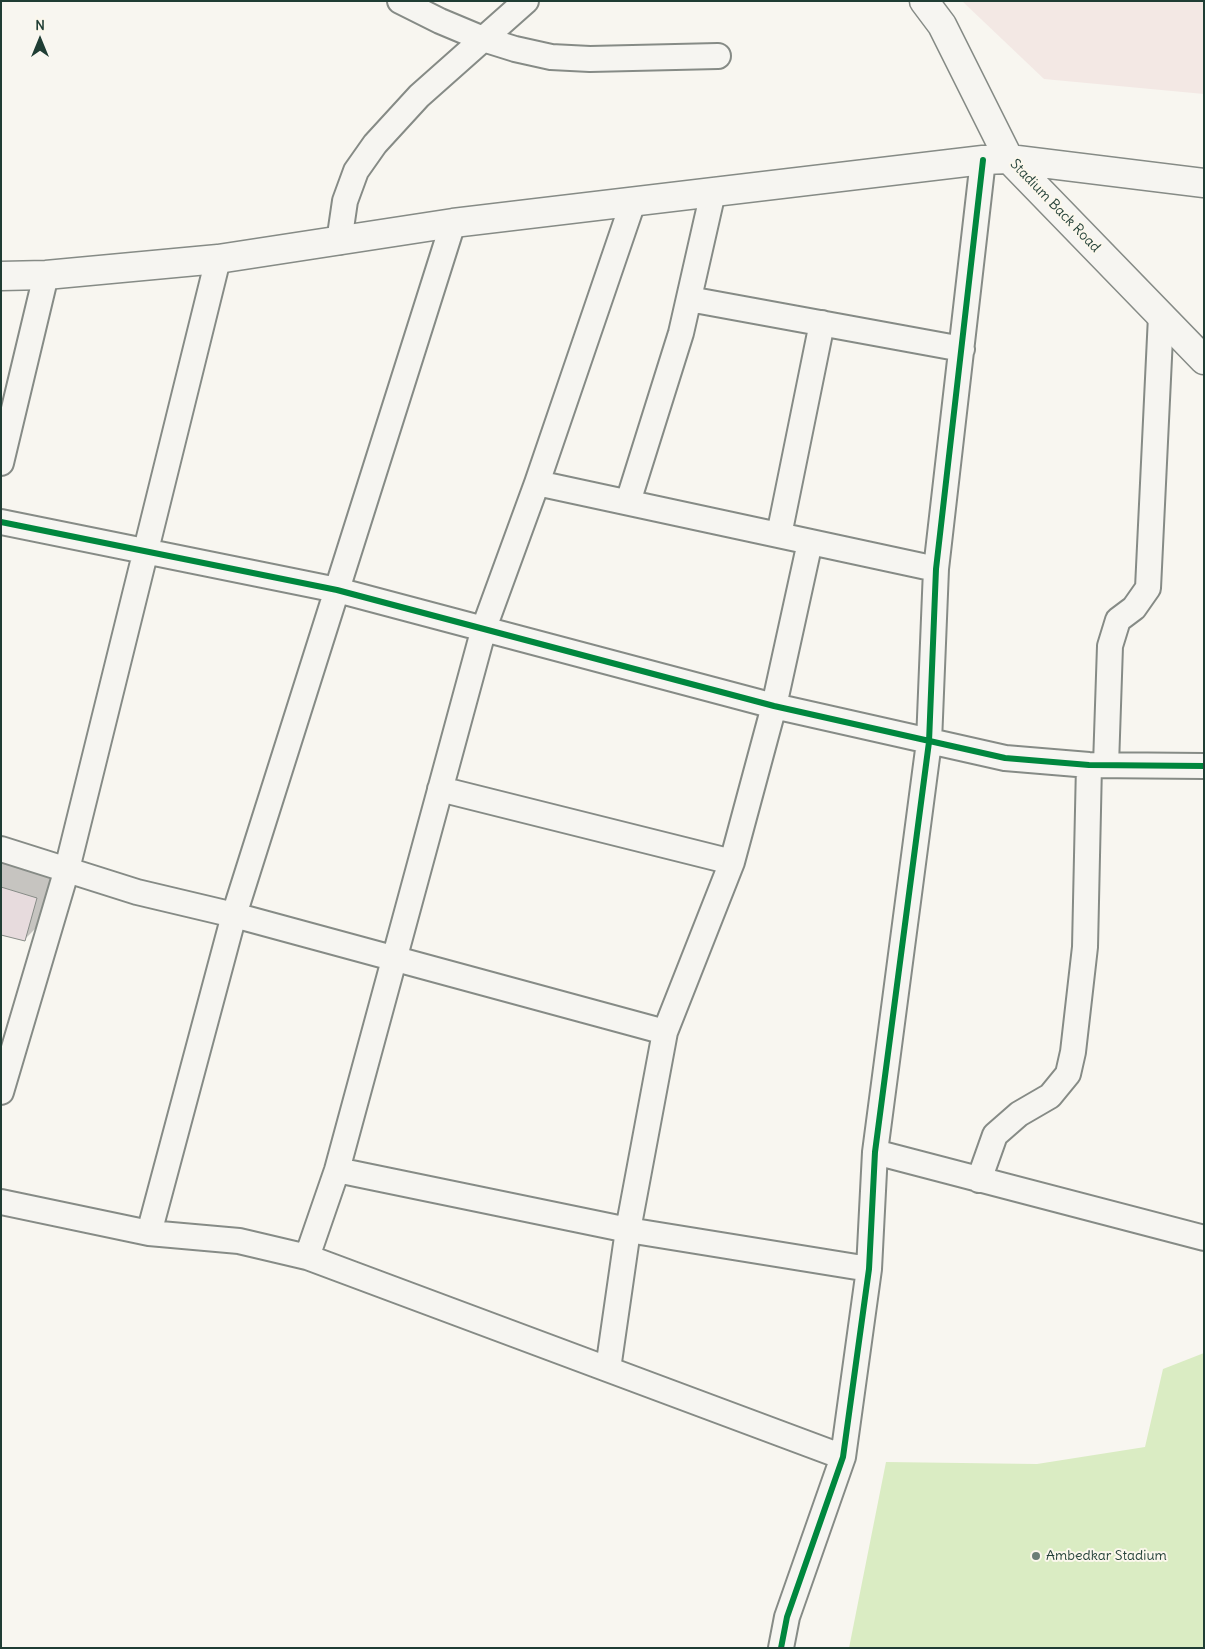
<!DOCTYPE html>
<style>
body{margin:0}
#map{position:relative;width:1205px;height:1649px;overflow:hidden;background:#f8f6f0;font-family:Delius,sans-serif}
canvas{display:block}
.frame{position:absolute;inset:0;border:2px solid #1f3d34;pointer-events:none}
.north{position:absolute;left:15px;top:15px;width:50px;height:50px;-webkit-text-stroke:4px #fbf7ec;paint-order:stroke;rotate:0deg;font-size:14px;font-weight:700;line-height:20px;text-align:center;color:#1f3d34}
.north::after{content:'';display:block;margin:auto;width:18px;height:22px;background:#1f3d34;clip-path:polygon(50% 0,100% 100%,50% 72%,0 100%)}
</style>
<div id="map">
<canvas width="1205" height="1649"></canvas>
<div class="frame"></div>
<div class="north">N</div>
</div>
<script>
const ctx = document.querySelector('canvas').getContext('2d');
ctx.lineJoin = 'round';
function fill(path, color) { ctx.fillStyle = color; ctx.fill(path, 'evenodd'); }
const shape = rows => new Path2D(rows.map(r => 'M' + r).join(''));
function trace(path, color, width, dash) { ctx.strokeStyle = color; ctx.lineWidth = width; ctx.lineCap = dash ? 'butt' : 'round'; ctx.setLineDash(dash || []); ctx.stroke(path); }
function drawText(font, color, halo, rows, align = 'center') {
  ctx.font = font + ' Delius,sans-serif'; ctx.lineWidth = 4; ctx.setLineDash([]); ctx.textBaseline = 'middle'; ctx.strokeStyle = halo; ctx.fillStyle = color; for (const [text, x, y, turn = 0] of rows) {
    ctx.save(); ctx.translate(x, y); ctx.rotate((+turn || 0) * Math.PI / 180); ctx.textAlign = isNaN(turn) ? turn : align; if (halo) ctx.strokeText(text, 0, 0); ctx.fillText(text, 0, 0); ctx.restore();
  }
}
fill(shape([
 [962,1,1204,1,1204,94,1044,79]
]), '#f3e8e4');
fill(shape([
 [1204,1353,1204,1648,849,1648,886,1462,1037,1464,1145,1447,1163,1369]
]), '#daecc3');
fill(shape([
 [1,862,56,878,44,920,24,940,1,933]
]), '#0003');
const building = shape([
 [1,887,37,898,25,941,1,935,1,887]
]);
fill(building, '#e7dbdd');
trace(building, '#868b86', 1);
const street = shape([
 [400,1,440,21,483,39,515,49,551,57,590,59,718,56],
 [339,242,345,201,356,171,375,144,419,96,526,1],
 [689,299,962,349],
 [1,463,46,275],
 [537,483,936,569],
 [628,502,681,333,713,192],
 [1,522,337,590,774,706,1005,758,1089,765,1204,766],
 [779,535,822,323],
 [1106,765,1110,646,1118,620,1134,608,1148,588,1161,316],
 [440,789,732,862],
 [1,849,137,892,234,915,665,1032],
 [1,1092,67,869,218,259],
 [875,1152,1204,1238],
 [337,1170,628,1230,869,1269],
 [979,1180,995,1135,1019,1114,1050,1096,1068,1074,1073,1052,1085,947,1089,765],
 [1,1202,149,1233,239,1241,307,1257,843,1457],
 [149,1233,234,915,453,223],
 [307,1257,337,1170,484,628,537,483,633,202],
 [608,1369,628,1230,665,1032,732,862,774,706,810,542],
 [781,1648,787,1617,843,1457,869,1269,875,1152,929,742,936,569,983,160]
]);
const secondary = shape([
 [924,1,942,25,1009,159,1204,360],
 [1,276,46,275,218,259,453,223,983,160,1009,159,1204,183]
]);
trace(street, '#868b86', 28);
trace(secondary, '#868b86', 31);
trace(street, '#f6f5f1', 24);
trace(secondary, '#f6f5f1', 28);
trace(shape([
 [1,522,337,590,774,706,1005,758,1089,765,1204,766],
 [781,1648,787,1617,843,1457,869,1269,875,1152,929,742,936,569,983,160]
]), '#00873e', 6);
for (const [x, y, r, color] of [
 [1036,1556,5,"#6b7e76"]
]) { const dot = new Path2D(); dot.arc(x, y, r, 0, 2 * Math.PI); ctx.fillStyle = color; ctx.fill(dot); trace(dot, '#fbf7ec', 2); }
drawText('14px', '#1f3d34', '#fbf7ec', [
 ["Stadium Back Road",1055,206,46]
]);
drawText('14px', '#1f3d34', '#fbf7ec', [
 ["Ambedkar Stadium",1046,1556]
], 'left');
</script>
